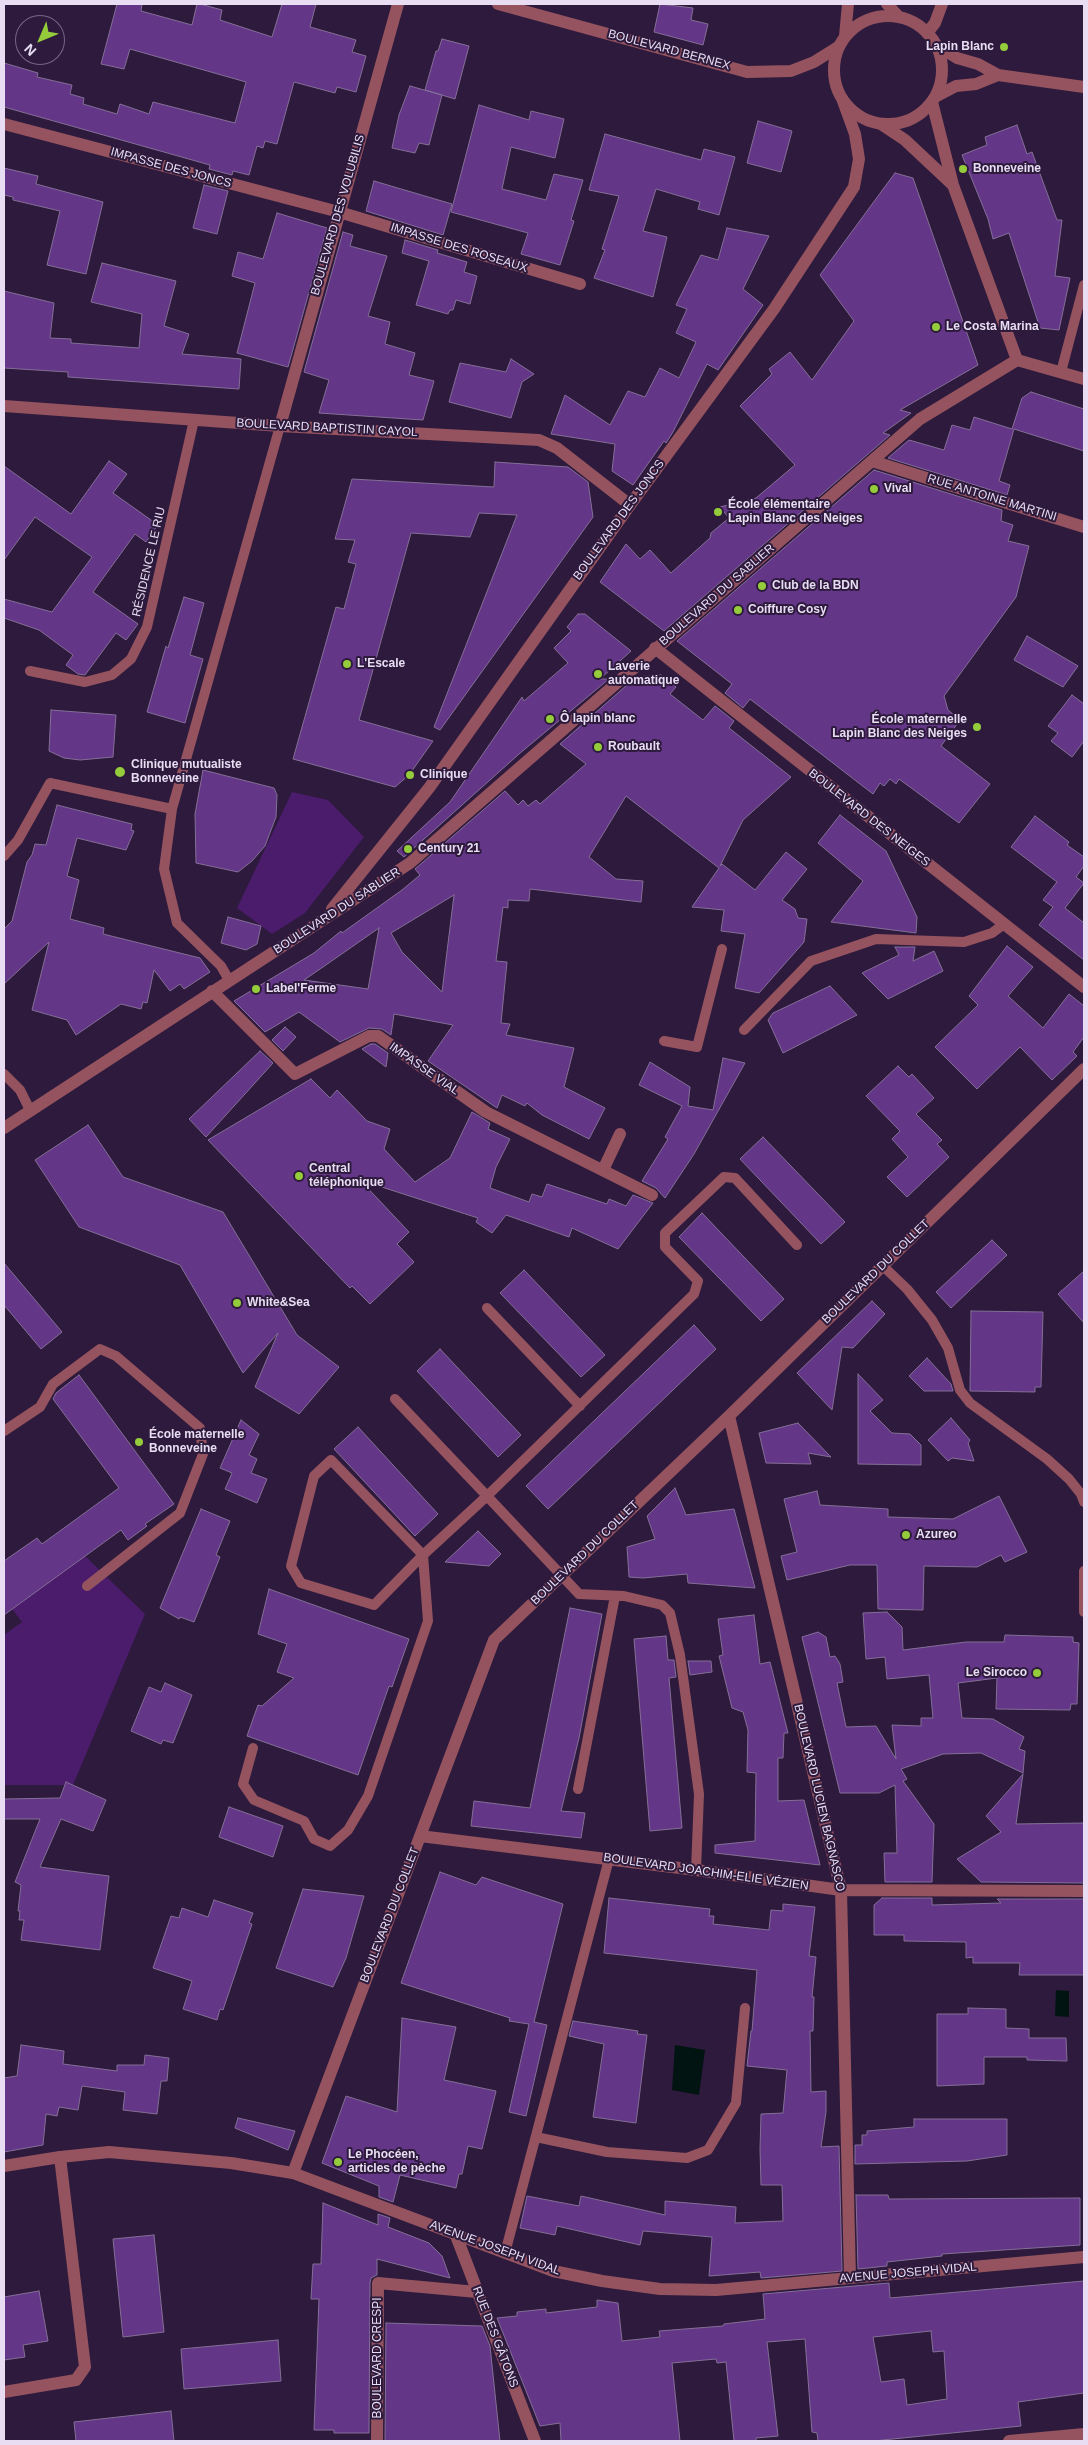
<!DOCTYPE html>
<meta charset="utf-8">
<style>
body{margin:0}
#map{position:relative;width:1088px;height:2445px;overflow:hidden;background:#2d1a3c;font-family:Arial,sans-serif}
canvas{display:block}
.frame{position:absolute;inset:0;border:5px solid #e8ddf3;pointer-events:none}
.north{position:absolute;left:15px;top:15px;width:50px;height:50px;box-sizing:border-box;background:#2d1a3c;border:1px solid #786885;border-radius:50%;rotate:225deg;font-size:14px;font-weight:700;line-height:20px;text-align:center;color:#e8ddf3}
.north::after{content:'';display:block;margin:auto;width:18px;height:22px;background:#95cc3b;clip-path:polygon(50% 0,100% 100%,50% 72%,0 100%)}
</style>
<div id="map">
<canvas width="1088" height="2445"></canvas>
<div class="frame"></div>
<div class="north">N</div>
</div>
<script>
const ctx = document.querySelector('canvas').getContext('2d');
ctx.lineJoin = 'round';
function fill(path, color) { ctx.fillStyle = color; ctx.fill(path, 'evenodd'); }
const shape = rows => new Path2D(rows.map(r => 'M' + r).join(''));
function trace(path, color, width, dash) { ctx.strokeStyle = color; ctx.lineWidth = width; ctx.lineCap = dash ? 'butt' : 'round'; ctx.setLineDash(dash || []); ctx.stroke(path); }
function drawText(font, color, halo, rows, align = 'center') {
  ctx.font = font + ' Arial,sans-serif'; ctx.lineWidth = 4; ctx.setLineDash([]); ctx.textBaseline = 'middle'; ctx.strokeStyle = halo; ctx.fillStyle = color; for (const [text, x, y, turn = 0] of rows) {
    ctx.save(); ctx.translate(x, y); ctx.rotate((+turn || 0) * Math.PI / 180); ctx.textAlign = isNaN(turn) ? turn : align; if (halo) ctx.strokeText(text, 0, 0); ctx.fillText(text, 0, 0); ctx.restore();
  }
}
fill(shape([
 [292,792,328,800,364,837,305,913,272,934,237,908],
 [85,1556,145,1614,73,1785,4,1785,4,1635,22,1622,12,1609]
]), '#4b1c6b');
fill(shape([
 [1056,1990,1069,1991,1069,2017,1055,2016],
 [675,2045,705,2050,699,2095,672,2090]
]), '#021412');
const building = shape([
 [117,4,142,4,141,11,192,25,197,4,200,4,222,10,220,20,272,37,282,4,316,4,310,27,356,40,352,52,366,56,356,92,337,87,335,93,294,82,277,144,265,141,263,148,257,146,249,175,233,171,232,175,209,169,210,165,4,107,4,63,38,73,37,77,72,85,70,94,84,98,83,104,117,114,120,104,149,114,153,102,235,123,246,82,130,49,124,69,101,64,117,4],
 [660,4,693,8,691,20,708,24,703,45,654,32,660,4],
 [442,39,469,46,455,99,425,90,436,51,438,51,442,39],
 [410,86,442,95,429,145,419,143,415,153,392,148,399,115,410,86],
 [479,105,529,120,531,111,564,119,555,158,511,147,502,189,546,200,554,174,583,180,571,220,574,221,560,265,521,254,528,233,451,212,479,105],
 [758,121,792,131,781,172,747,163,758,121],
 [1017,125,1027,154,1032,152,1057,220,1062,220,1055,276,1070,278,1059,330,1040,328,1009,233,993,239,988,219,962,155,987,145,985,137,1017,125],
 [605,134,701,160,704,149,735,157,719,215,698,209,700,202,656,189,643,231,667,237,653,297,594,278,605,250,602,249,619,196,589,190,605,134],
 [4,168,38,176,36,184,103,202,86,274,47,265,60,211,13,200,13,197,4,195,4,168],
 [895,173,913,178,978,365,900,410,911,413,883,433,890,435,664,631,600,582,626,544,640,559,650,550,671,573,710,538,711,533,729,518,720,507,756,498,795,465,740,406,772,374,769,369,790,352,812,380,854,321,820,275,895,173],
 [374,181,452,204,443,235,366,211,374,181],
 [204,185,228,191,217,234,193,228,204,185],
 [277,213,327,228,288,367,237,353,255,283,232,276,238,252,263,259,277,213],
 [727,228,769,236,743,289,763,305,718,370,707,364,673,432,666,443,664,441,633,485,612,471,615,444,551,434,565,395,610,425,628,391,645,397,660,368,679,378,696,342,676,333,687,309,676,305,701,255,718,260,727,228],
 [343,232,353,235,350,246,387,256,368,316,390,322,385,344,415,353,409,375,434,381,423,420,319,413,329,380,304,372,343,232],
 [405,240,438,250,437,253,467,262,464,272,477,276,470,304,456,300,453,310,450,310,448,314,416,305,429,261,402,253,405,240],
 [102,263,176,281,164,326,189,334,182,354,241,359,239,389,68,377,68,372,4,368,4,291,54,303,50,338,71,339,71,343,139,348,142,314,91,302,102,263],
 [511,359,534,374,522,382,511,418,449,402,460,363,506,372,511,359],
 [1031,392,1084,409,1084,451,1014,429,999,481,1010,485,1007,495,888,458,909,440,944,450,952,425,970,430,974,417,1012,429,1022,398,1031,392],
 [109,461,127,474,113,493,158,525,146,542,135,534,93,592,138,624,126,640,116,633,85,675,78,674,66,665,73,655,39,630,4,618,4,599,52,612,92,557,35,517,4,560,4,466,71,514,109,461],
 [495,462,568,467,588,482,593,517,440,730,434,727,517,515,479,513,470,537,411,533,359,720,433,741,409,775,395,787,293,759,336,607,344,609,356,564,348,562,355,540,335,539,352,479,494,487,495,462],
 [874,470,1002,510,1001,521,1013,525,1008,541,1029,546,1016,597,944,696,948,710,960,720,941,746,990,784,959,823,899,779,896,784,890,779,884,786,880,783,873,794,750,699,743,708,725,693,732,684,677,641,874,470],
 [184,597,204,603,190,655,203,659,185,723,147,712,166,646,168,648,184,597],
 [578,614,585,614,631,651,600,679,609,679,519,754,404,857,397,851,450,802,522,697,524,701,568,663,554,648,571,631,567,627,578,614],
 [1027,636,1078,666,1063,687,1014,660,1027,636],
 [661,675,676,687,670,694,703,720,715,706,734,721,729,728,791,777,743,820,720,866,722,864,755,890,786,852,807,869,782,900,795,909,798,918,807,919,804,942,759,993,735,988,745,934,721,931,724,910,692,907,719,868,626,796,589,857,616,879,643,881,641,902,530,889,529,901,508,900,508,908,503,907,496,961,507,962,501,1023,510,1024,506,1035,574,1048,564,1087,605,1108,589,1139,542,1115,527,1103,525,1106,502,1095,497,1108,428,1061,453,1025,394,1014,391,1035,382,1029,369,1028,340,1042,299,1012,265,1032,234,1001,314,953,341,931,342,933,402,890,420,875,415,869,505,791,518,805,523,800,528,806,536,800,540,804,586,764,560,744,636,677,661,675],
 [454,895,442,992,402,952,391,933,454,895],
 [379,928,368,989,304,980,323,967,379,928],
 [1072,695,1084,704,1084,741,1072,757,1051,741,1058,733,1048,726,1072,695],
 [51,710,116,715,113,757,80,760,64,758,49,751,51,710],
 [203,770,274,788,277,795,276,817,265,846,252,861,238,872,196,863,195,814,203,770],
 [57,805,132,824,131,830,134,831,126,850,77,838,67,876,79,880,70,919,104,928,103,934,200,958,210,972,184,989,180,984,170,991,154,970,147,1003,143,1002,141,1009,121,1004,76,1035,67,1020,32,1010,49,942,4,984,4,929,12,921,27,862,32,855,35,844,46,845,57,805],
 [840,815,886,851,917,917,916,933,831,922,863,881,818,843,840,815],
 [1035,816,1069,842,1067,845,1084,857,1084,866,1076,877,1084,883,1065,908,1084,923,1084,960,1039,925,1053,907,1043,900,1057,882,1011,847,1035,816],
 [228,917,261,926,257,944,246,950,221,943,228,917],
 [1007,946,1033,967,1008,996,1043,1028,1069,994,1084,1006,1084,1037,1073,1052,1077,1056,1052,1080,1020,1047,977,1089,935,1047,978,1005,969,996,1007,946],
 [895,947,915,947,913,961,934,951,943,971,888,999,862,973,899,955,895,947],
 [830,986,857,1015,783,1053,768,1020,773,1013,830,986],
 [285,1027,296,1037,283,1051,272,1040,285,1027],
 [371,1044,375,1044,388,1053,386,1067,362,1049,371,1044],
 [260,1051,273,1063,206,1137,189,1119,260,1051],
 [723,1058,745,1063,694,1154,665,1198,656,1188,642,1181,668,1139,665,1137,682,1106,639,1085,650,1062,690,1087,688,1106,713,1110,723,1058],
 [898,1066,909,1077,912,1074,934,1098,916,1114,942,1140,937,1144,949,1157,907,1197,887,1177,908,1157,892,1139,900,1131,866,1096,898,1066],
 [311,1079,330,1098,337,1090,367,1121,390,1129,384,1149,415,1182,450,1158,472,1112,490,1123,488,1129,510,1139,496,1167,490,1188,529,1202,532,1194,542,1197,547,1184,607,1204,609,1199,626,1206,633,1195,653,1203,618,1249,572,1228,569,1237,506,1215,492,1233,476,1222,478,1218,360,1180,409,1232,397,1244,414,1262,370,1304,352,1286,350,1288,208,1140,311,1079],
 [88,1125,123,1177,223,1212,297,1335,339,1367,299,1414,255,1387,278,1333,243,1373,180,1265,79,1227,35,1160,88,1125],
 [763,1137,845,1222,821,1244,740,1159,763,1137],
 [702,1213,784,1299,761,1321,679,1237,702,1213],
 [992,1240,1007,1255,951,1308,936,1292,992,1240],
 [4,1263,62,1332,41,1349,4,1305,4,1263],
 [524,1270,605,1355,581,1377,500,1293,524,1270],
 [1084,1271,1084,1323,1058,1294,1084,1271],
 [872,1301,885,1314,853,1348,842,1347,832,1410,797,1373,872,1301],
 [971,1311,1043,1312,1041,1387,1035,1387,1035,1392,970,1391,971,1311],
 [694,1325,716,1349,548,1509,526,1486,694,1325],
 [440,1349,521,1435,498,1457,417,1371,440,1349],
 [927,1358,951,1384,953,1391,924,1391,909,1376,927,1358],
 [858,1374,883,1400,870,1411,892,1433,910,1434,921,1445,921,1465,858,1464,858,1374],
 [79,1375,174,1504,145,1524,147,1526,128,1540,121,1530,4,1615,4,1561,37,1538,42,1544,119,1488,53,1399,56,1393,79,1375],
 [951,1418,970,1440,968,1443,974,1461,952,1458,948,1461,928,1440,951,1418],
 [241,1420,259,1434,249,1455,257,1459,251,1473,267,1479,257,1503,225,1489,232,1473,220,1468,241,1420],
 [798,1423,831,1457,808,1453,811,1464,766,1463,759,1433,798,1423],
 [358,1427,438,1514,415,1536,334,1449,358,1427],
 [675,1488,686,1515,734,1509,755,1588,688,1583,687,1574,643,1578,629,1577,627,1547,655,1539,647,1516,675,1488],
 [817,1491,820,1505,888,1509,888,1517,953,1519,999,1496,1027,1552,1005,1562,1001,1555,977,1567,924,1566,923,1610,878,1609,877,1565,850,1565,787,1580,781,1556,797,1552,784,1499,817,1491],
 [201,1509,230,1521,216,1555,220,1557,194,1622,180,1617,179,1619,160,1608,201,1509],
 [478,1531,501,1554,489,1566,445,1562,478,1531],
 [269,1589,409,1639,392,1687,389,1686,358,1775,247,1736,258,1705,262,1706,294,1678,277,1672,287,1644,258,1634,269,1589],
 [570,1608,602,1614,579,1738,561,1811,585,1813,581,1838,471,1826,474,1801,530,1808,570,1608],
 [887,1612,902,1627,903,1650,966,1642,1004,1642,1005,1635,1073,1637,1073,1642,1079,1643,1077,1704,1071,1704,1070,1710,996,1709,997,1678,958,1683,962,1718,993,1719,1024,1737,1019,1749,1025,1751,1023,1773,981,1753,943,1754,901,1769,907,1779,903,1781,934,1824,932,1882,885,1882,884,1853,897,1853,895,1785,879,1793,840,1793,802,1637,818,1632,826,1637,830,1657,835,1656,840,1664,843,1682,837,1683,846,1727,876,1726,896,1759,892,1725,921,1726,921,1718,933,1718,929,1675,887,1679,885,1657,866,1659,863,1613,887,1612],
 [754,1615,760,1664,770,1662,788,1733,784,1733,783,1758,778,1758,778,1801,804,1800,820,1865,715,1853,715,1845,755,1841,756,1773,747,1772,748,1730,743,1712,732,1708,719,1656,723,1655,718,1619,754,1615],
 [666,1636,668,1660,674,1660,676,1677,669,1678,682,1828,650,1831,634,1639,666,1636],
 [688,1661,711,1661,712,1672,690,1675,688,1661],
 [165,1683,192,1695,173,1743,163,1740,161,1744,131,1731,149,1687,161,1692,165,1683],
 [1023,1774,1016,1824,1084,1823,1084,1883,981,1882,957,1859,1001,1832,986,1816,1023,1774],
 [66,1782,106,1800,93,1831,61,1819,40,1867,109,1876,100,1950,21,1940,24,1920,19,1920,20,1911,18,1911,21,1885,15,1882,40,1819,4,1819,4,1799,60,1798,66,1782],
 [229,1807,283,1826,273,1857,219,1837,229,1807],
 [440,1872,476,1885,482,1877,563,1904,534,2022,547,2025,526,2116,509,2112,529,2024,509,2021,510,2018,401,1983,440,1872],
 [303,1889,364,1896,346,1958,333,1987,276,1968,303,1889],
 [609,1898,710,1909,709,1916,714,1916,713,1924,769,1930,771,1910,783,1911,783,1904,815,1907,809,1956,816,1957,812,1997,814,1997,813,2031,810,2031,811,2092,826,2091,826,2112,821,2147,839,2146,842,2271,761,2278,760,2272,709,2276,712,2237,643,2231,640,2245,557,2226,555,2235,520,2228,527,2196,579,2206,581,2196,665,2215,665,2201,736,2207,735,2223,783,2221,782,2185,761,2185,760,2149,761,2114,783,2113,787,2070,747,2066,751,2031,752,2031,757,1970,604,1953,609,1898],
 [882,1898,932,1898,932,1905,1001,1903,997,1899,1084,1899,1084,1975,1019,1975,1020,1963,973,1963,973,1957,966,1958,966,1942,904,1941,904,1935,874,1935,874,1905,882,1898],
 [214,1900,253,1913,249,1923,252,1924,223,2010,220,2009,217,2020,183,2009,192,1981,153,1968,171,1916,179,1918,182,1908,208,1917,214,1900],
 [968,2008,1006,2009,1006,2028,1029,2029,1029,2038,1066,2038,1067,2061,1027,2060,1027,2057,984,2057,984,2084,937,2086,937,2014,968,2014,968,2008],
 [402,2018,456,2027,444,2080,496,2091,482,2149,468,2146,462,2174,459,2174,456,2188,400,2175,393,2202,379,2197,379,2186,322,2163,346,2096,397,2112,402,2018],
 [573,2021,638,2031,637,2034,647,2035,636,2123,593,2117,604,2044,569,2036,573,2021],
 [21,2045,64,2051,63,2064,117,2071,117,2065,144,2065,145,2055,169,2058,167,2081,161,2081,157,2114,123,2110,125,2092,82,2086,78,2110,59,2107,57,2116,46,2114,43,2145,4,2152,4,2078,17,2076,21,2045],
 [238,2118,295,2131,288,2150,235,2128,238,2118],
 [914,2119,1007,2119,1007,2155,967,2161,855,2164,855,2145,862,2145,862,2135,867,2135,867,2131,914,2127,914,2119],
 [856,2195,888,2195,889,2199,1080,2198,1080,2245,942,2254,942,2256,887,2262,887,2266,858,2269,856,2195],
 [323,2203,378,2225,378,2214,390,2218,388,2227,429,2243,442,2256,450,2278,377,2259,377,2275,371,2278,370,2283,369,2433,334,2433,334,2430,314,2430,319,2299,311,2299,313,2264,321,2264,323,2203],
 [154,2235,164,2332,123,2337,113,2239,154,2235],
 [1084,2281,1084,2393,1018,2402,1021,2426,873,2441,818,2441,817,2433,812,2432,805,2339,767,2342,778,2436,756,2438,756,2441,734,2441,726,2362,717,2363,716,2359,672,2363,680,2441,561,2441,560,2423,540,2426,497,2318,517,2316,517,2312,546,2309,546,2313,597,2307,597,2300,618,2303,622,2341,660,2337,659,2331,723,2326,724,2324,765,2319,763,2294,889,2283,890,2298,1084,2281],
 [931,2331,933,2352,944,2351,947,2399,907,2405,904,2379,881,2382,873,2337,931,2331],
 [39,2291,48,2341,23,2345,25,2357,4,2360,4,2297,39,2291],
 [386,2323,482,2326,490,2346,500,2441,385,2441,386,2323],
 [278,2340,281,2381,184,2389,181,2349,278,2340],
 [171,2411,174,2441,76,2441,74,2422,171,2411]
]);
fill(building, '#643687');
trace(building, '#846f97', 1);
trace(shape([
 [1061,372,1084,285],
 [30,671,85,682,112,675,131,659,147,627,194,420],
 [4,856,18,840,50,783,172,809],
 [229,980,221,966,177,923,164,869,172,809,280,426],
 [744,1030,811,961,876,939,964,942,992,933,1004,924],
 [664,1041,697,1047,722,949],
 [4,1074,20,1090,30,1110],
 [883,1266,907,1289,932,1320,948,1348,960,1390,970,1403,1047,1459,1069,1479,1081,1494,1084,1502],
 [487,1308,580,1406],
 [395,1399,487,1496,694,1294,698,1281,665,1247,665,1233,724,1177,735,1178,797,1245],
 [4,1431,40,1407,53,1384,100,1349,116,1356,200,1428,203,1454,180,1513,87,1586],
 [331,1460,423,1555,374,1605,301,1583,291,1566,314,1476,331,1460],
 [1084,1571,1084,1612],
 [253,1748,243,1784,254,1800,304,1821,314,1839,330,1846,348,1830,368,1796,428,1621,423,1555,487,1496,579,1594,624,1596,662,1605,670,1613,680,1655,699,1794,696,1870],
 [578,1789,615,1596],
 [536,2137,607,2152,687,2158,708,2150,736,2103,745,2008],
 [505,2253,609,1859]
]), '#94535f', 10);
trace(shape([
 [498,4,747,72,791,71,814,62,838,47],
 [927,33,935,23,942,4],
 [932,102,953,185,1017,360],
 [4,124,339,212,580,284],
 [881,124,905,140,953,185],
 [1017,360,1084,379],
 [4,406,280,426,539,440,557,448,630,505],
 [280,426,398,4],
 [872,461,1084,527],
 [655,648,1084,987],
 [332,909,429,788,630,505,774,309,854,187,859,159,855,134,843,101],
 [212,991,295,1074,369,1036,378,1036,486,1112,652,1195],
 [4,1128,410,863,920,419,1017,360],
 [603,1170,620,1134],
 [729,1416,841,1890,850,2278],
 [420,1836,696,1870,841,1890,1084,1891],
 [293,2173,494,1640,729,1416,1084,1069],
 [455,2233,535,2441],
 [4,2392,76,2380,85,2367,60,2157],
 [377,2441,378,2283,477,2292],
 [1009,2441,1084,2434]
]), '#94535f', 12);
trace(shape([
 [887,4,899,17],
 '834 70a54 54 0 1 1 108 0a54 54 0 1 1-108 0Z',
 [845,36,848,4],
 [936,45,957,58,978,64,998,75,1084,87],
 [935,97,956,86,976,84,998,75],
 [4,2166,60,2157,109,2152,231,2163,293,2173,553,2271,602,2281,660,2289,716,2290,1084,2257]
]), '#94535f', 12);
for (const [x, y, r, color] of [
 [1004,47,5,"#95cc3b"],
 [963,169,5,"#95cc3b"],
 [936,327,5,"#95cc3b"],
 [874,489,5,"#95cc3b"],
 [718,512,5,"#95cc3b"],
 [762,586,5,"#95cc3b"],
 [738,610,5,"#95cc3b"],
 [347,664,5,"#95cc3b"],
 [598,674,5,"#95cc3b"],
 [550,719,5,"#95cc3b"],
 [977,727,5,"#95cc3b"],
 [598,747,5,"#95cc3b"],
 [120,772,6,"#95cc3b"],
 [410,775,5,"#95cc3b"],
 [408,849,5,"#95cc3b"],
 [256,989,5,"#95cc3b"],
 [299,1176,5,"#95cc3b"],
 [237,1303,5,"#95cc3b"],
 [139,1442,5,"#95cc3b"],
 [906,1535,5,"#95cc3b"],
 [1037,1673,5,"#95cc3b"],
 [338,2162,5,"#95cc3b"]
]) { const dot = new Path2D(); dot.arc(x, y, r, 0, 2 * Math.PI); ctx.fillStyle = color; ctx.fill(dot); trace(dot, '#2d1a3c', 2); }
drawText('bold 12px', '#e8ddf3', '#2d1a3c', [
 ["Lapin Blanc",994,47,"right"],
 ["Bonneveine",973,169],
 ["Le Costa Marina",946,327],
 ["Vival",884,489],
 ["École élémentaire",728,505],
 ["Lapin Blanc des Neiges",728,519],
 ["Club de la BDN",772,586],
 ["Coiffure Cosy",748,610],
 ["L'Escale",357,664],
 ["Laverie",608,667],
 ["automatique",608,681],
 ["Ô lapin blanc",560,719],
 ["École maternelle",967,720,"right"],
 ["Lapin Blanc des Neiges",967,734,"right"],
 ["Roubault",608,747],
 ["Clinique mutualiste",131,765],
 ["Bonneveine",131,779],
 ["Clinique",420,775],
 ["Century 21",418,849],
 ["Label'Ferme",266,989],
 ["Central",309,1169],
 ["téléphonique",309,1183],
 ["White&Sea",247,1303],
 ["École maternelle",149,1435],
 ["Bonneveine",149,1449],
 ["Azureo",916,1535],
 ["Le Sirocco",1027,1673,"right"],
 ["Le Phocéen,",348,2155],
 ["articles de pèche",348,2169]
], 'left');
drawText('12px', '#e8ddf3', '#2d1a3c', [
 ["BOULEVARD BERNEX",669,50,15],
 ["IMPASSE DES JONCS",171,168,15],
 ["BOULEVARD DES VOLUBILIS",338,215,-74],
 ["IMPASSE DES ROSEAUX",459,248,17],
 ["BOULEVARD BAPTISTIN CAYOL",327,428,3],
 ["RUE ANTOINE MARTINI",992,498,17],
 ["BOULEVARD DES JONCS",619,520,-54],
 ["RÉSIDENCE LE RIU",149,562,-77],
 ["BOULEVARD DU SABLIER",717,595,-41],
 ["BOULEVARD DES NEIGES",869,818,38],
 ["BOULEVARD DU SABLIER",337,911,-33],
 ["IMPASSE VIAL",424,1069,35],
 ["BOULEVARD DU COLLET",876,1272,-44],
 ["BOULEVARD DU COLLET",585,1553,-44],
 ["BOULEVARD LUCIEN BAGNASCO",819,1798,77],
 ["BOULEVARD JOACHIM-ELIE VÉZIEN",706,1872,8],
 ["BOULEVARD DU COLLET",390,1915,-69],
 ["AVENUE JOSEPH VIDAL",495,2248,20],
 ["AVENUE JOSEPH VIDAL",908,2273,-5],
 ["RUE DES GÂTONS",495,2337,69],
 ["BOULEVARD CRESPI",378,2358,-90]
]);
</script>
